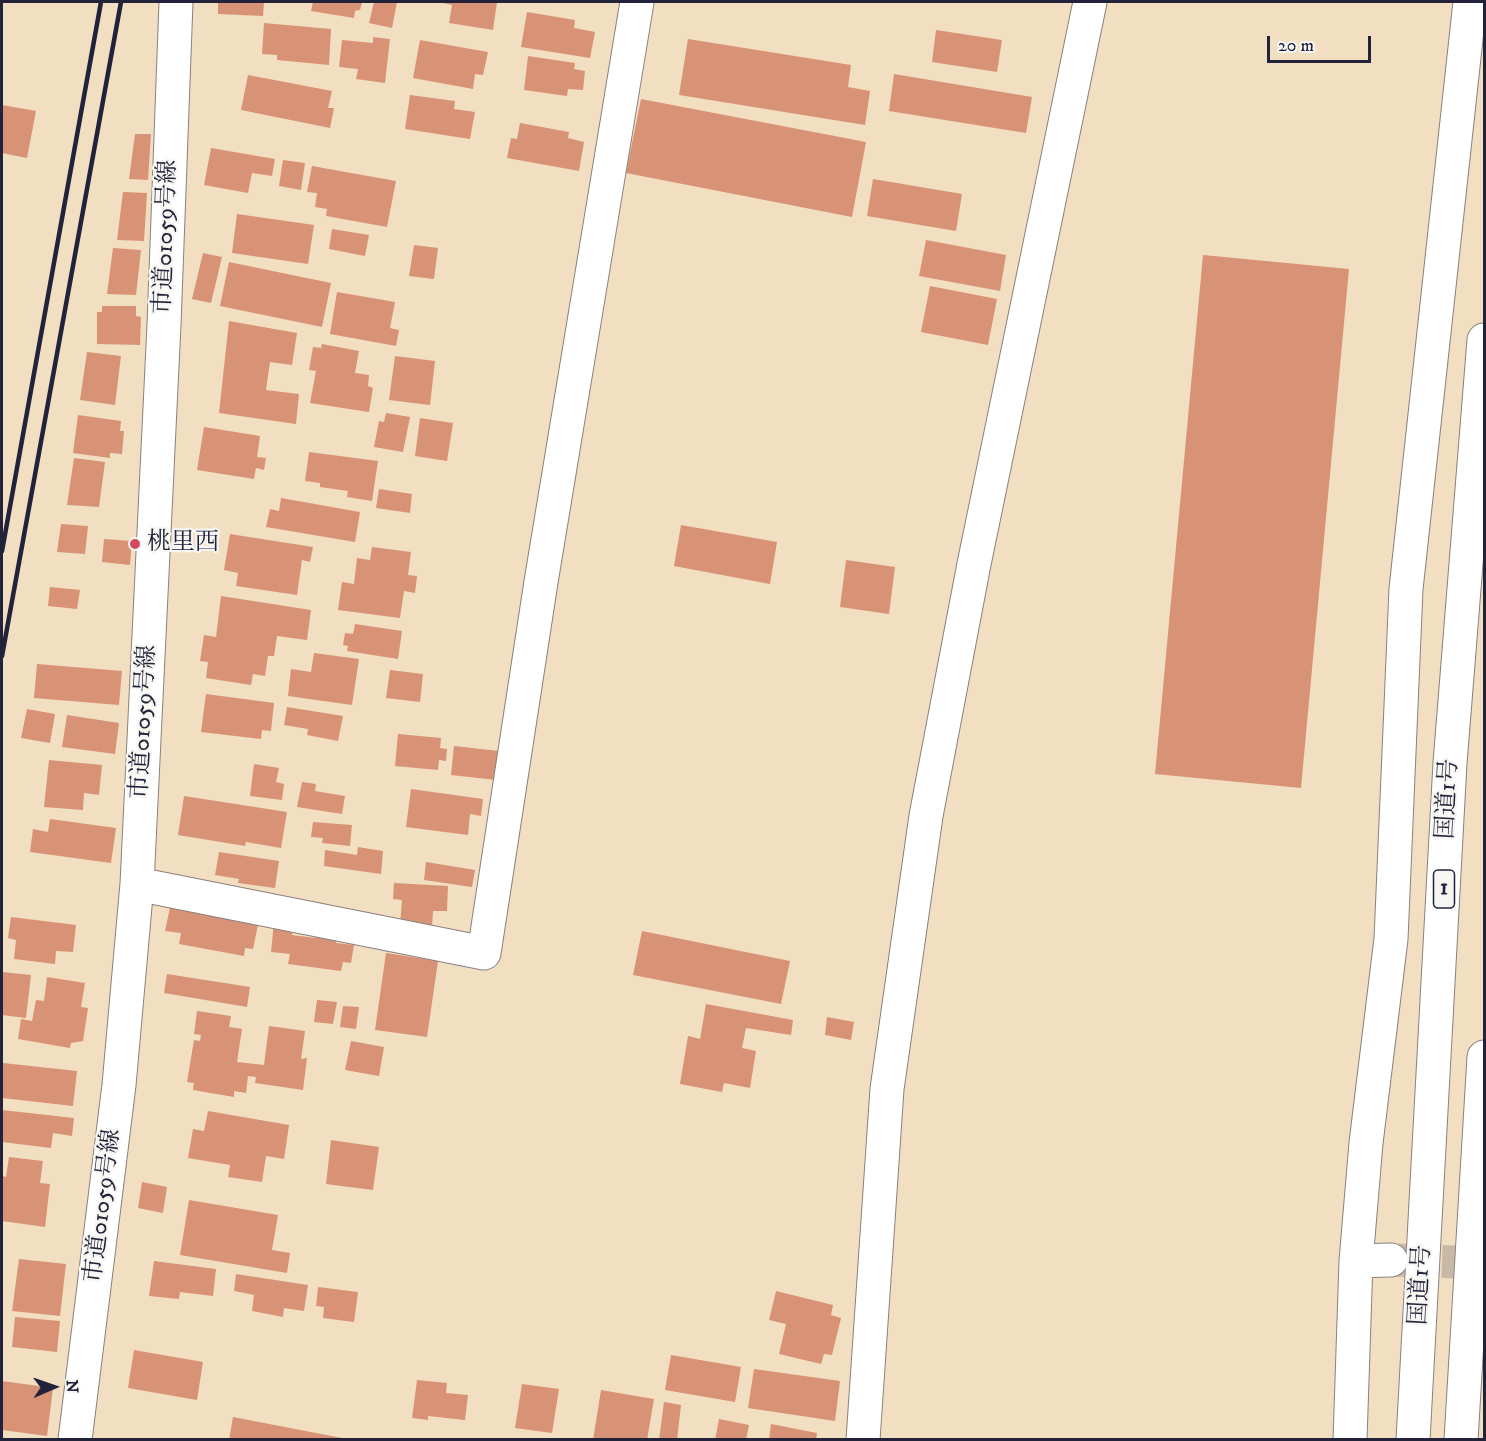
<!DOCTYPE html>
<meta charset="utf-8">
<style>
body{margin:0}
#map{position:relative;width:1486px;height:1441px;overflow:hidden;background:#f2dec1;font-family:"IM FELL DW Pica",serif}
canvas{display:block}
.frame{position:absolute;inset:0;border:3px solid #22223b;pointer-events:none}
.north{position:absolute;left:24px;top:1357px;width:60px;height:60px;-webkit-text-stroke:4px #f6f6f2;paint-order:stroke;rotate:88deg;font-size:16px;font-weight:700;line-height:24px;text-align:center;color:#22223b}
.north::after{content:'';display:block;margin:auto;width:21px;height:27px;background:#22223b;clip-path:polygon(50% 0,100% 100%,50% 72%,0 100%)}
.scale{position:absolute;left:1267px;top:36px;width:104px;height:27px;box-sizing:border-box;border:3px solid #22223b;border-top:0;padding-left:8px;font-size:18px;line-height:21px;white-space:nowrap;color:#22223b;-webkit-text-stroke:4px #f6f6f2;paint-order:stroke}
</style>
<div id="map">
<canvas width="1486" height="1441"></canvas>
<div class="frame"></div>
<div class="north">N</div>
<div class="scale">20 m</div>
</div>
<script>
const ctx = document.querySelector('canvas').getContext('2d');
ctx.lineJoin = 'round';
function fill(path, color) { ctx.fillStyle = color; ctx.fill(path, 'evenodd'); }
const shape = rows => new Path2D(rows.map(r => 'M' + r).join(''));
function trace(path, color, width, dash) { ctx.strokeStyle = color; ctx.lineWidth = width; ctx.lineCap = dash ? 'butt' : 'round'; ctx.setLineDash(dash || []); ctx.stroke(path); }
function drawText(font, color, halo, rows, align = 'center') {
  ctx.font = font + ' "IM FELL DW Pica","Noto Serif JP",serif'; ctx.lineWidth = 4.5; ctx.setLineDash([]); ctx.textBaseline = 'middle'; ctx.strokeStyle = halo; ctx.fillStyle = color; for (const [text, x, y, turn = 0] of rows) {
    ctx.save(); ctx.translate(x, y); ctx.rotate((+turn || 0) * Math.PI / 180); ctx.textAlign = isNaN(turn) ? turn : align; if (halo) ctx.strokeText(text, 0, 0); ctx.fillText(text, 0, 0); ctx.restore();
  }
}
fill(shape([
 [218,2,264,2,263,16,218,14],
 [313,2,362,2,360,10,355,11,354,18,311,11],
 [374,2,397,2,392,28,369,23],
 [438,2,497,2,493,30,449,23,452,5],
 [527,12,575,20,574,28,595,32,590,58,521,47],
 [264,23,331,29,329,65,277,60,277,55,262,54],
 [936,30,1002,40,997,72,932,62],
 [373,37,390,39,385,83,356,79,358,69,339,67,342,40,373,43],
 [688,39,851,65,848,87,870,91,865,125,679,95],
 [420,40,488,52,483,75,475,74,473,89,413,78],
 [528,56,575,63,574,69,585,71,583,90,568,89,567,96,524,90],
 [894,74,1032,97,1026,133,889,111],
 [248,75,332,91,328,108,334,108,330,128,241,110],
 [410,95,455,101,454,109,475,112,470,139,405,129],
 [641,99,866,142,852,217,626,173],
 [2,105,36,111,27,158,2,153],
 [520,123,569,132,568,138,584,142,579,171,507,158,511,138,517,139],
 [135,134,151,134,148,180,129,179],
 [211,148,275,159,272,176,252,173,248,193,204,185],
 [283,160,305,163,301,190,279,186],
 [312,166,396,181,387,227,326,216,327,209,315,207,317,193,307,192],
 [873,179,962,194,956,231,867,216],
 [123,192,147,193,144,241,117,240],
 [237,214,314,225,308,264,232,253],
 [332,229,369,235,365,256,329,249],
 [926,240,1006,255,1000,291,919,276],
 [414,245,438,248,434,279,409,276],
 [113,248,141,250,136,295,107,294],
 [203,253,222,257,211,303,192,299],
 [1203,255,1349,269,1301,788,1155,774],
 [229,262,331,283,322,327,220,306],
 [930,286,997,299,988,345,921,332],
 [337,292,395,302,390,328,399,330,396,346,330,334],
 [102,306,136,306,136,316,141,317,140,345,97,344,97,312,102,312],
 [229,321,297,333,292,365,270,362,266,390,299,394,296,424,219,413],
 [322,344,359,351,355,373,369,375,368,386,373,388,369,412,310,403,316,371,309,370,313,347,321,348],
 [87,352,121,356,115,405,80,400],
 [395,356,435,361,430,405,389,400],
 [386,413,410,417,403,452,374,447,379,421,384,422],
 [78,415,121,421,120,431,124,431,122,454,110,453,110,458,73,453],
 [420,418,453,423,447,461,415,456],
 [204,427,260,436,257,457,266,458,264,470,256,468,254,479,197,470],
 [309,452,378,461,372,501,347,497,348,491,320,487,320,483,305,481],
 [74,458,105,462,99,507,67,505],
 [379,489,412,494,410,513,376,508],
 [281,498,360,512,355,542,266,527,270,509,279,511],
 [61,524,88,526,85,554,57,552],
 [681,525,777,542,770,584,674,566],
 [230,534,313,547,310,562,302,560,297,595,236,586,238,573,224,570],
 [104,539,132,541,130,565,102,562],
 [372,547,411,552,408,575,417,576,415,593,404,591,400,618,338,610,342,582,354,584,357,558,370,560],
 [846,560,895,567,889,614,840,607],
 [50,587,80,590,77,609,48,606],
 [221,596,311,610,307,640,277,636,274,656,268,656,265,676,253,674,251,685,206,678,208,662,200,661,204,635,216,637],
 [355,624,402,631,398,659,347,651,348,646,343,645,345,633,353,634],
 [314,653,359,659,352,705,288,696,291,669,311,672],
 [37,664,122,671,119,705,34,698],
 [390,670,423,674,420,702,386,698],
 [206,694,274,703,271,731,262,730,261,739,201,732],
 [287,707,343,716,338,741,307,735,308,729,284,725],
 [27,709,55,714,50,743,21,738],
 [67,715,119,723,115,754,62,747],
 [398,734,441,738,440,748,447,749,446,761,439,760,438,770,395,766],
 [454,746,499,751,496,780,451,775],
 [49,760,102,765,99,795,84,793,83,810,44,807],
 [254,764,279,768,276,782,284,784,282,800,250,796],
 [302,782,316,784,315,791,345,796,342,814,297,807],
 [411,789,483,799,481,816,470,814,468,835,406,827],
 [184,796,287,812,281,848,246,842,245,846,178,835],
 [50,819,116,828,111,863,30,852,33,829,48,832],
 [313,822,352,825,350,846,322,843,323,838,311,837],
 [358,847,383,851,381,874,324,866,325,850,357,855],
 [219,852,279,861,275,888,238,883,239,879,215,875],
 [426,862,475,870,472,887,424,880],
 [394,883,448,886,447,911,433,911,432,927,400,926,402,900,393,899],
 [172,898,260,915,253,949,245,948,244,956,179,944,181,933,165,931],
 [11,917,76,925,73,952,56,951,55,964,14,959,16,940,8,938],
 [274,922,293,924,292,935,316,938,317,930,338,933,336,943,354,945,351,963,343,962,341,971,288,964,290,954,271,952],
 [642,931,790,961,781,1004,633,975],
 [386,953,438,961,427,1037,375,1030],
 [3,972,31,975,26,1018,2,1015],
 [167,974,250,987,247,1007,164,993],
 [47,977,85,983,81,1007,88,1008,83,1041,71,1043,70,1048,18,1039,21,1019,32,1021,36,1000,44,1001],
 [317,1000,337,1002,333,1024,314,1022],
 [706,1004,793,1020,791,1035,746,1028,742,1048,756,1051,750,1088,724,1083,722,1092,680,1084,688,1036,700,1039],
 [343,1006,359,1007,356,1029,340,1027],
 [197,1011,231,1016,229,1027,242,1029,237,1062,264,1065,269,1026,305,1031,301,1059,307,1058,303,1090,255,1083,256,1077,248,1076,246,1093,234,1091,234,1097,193,1090,194,1083,187,1082,194,1040,200,1041,201,1035,194,1034],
 [827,1017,854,1022,851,1040,825,1035],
 [351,1041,384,1047,379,1076,345,1070],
 [3,1063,77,1071,73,1106,2,1098],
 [2,1110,74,1118,72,1136,53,1133,51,1148,2,1142],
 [208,1111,289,1125,284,1159,266,1156,262,1182,228,1177,230,1165,188,1158,193,1129,204,1131],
 [331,1140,379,1147,373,1190,326,1184],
 [9,1157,43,1161,40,1183,50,1184,45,1227,2,1221,2,1176,6,1177],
 [142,1182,167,1187,163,1213,138,1208],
 [189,1200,278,1215,272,1250,290,1253,287,1273,180,1255],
 [19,1259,66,1264,60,1316,12,1311],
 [154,1261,216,1269,213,1296,180,1292,179,1299,149,1296],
 [236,1274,308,1285,304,1311,284,1308,283,1317,252,1311,254,1295,234,1291],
 [318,1287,358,1292,354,1322,323,1318,324,1307,316,1306],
 [776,1291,833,1305,831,1315,841,1318,832,1355,824,1354,821,1364,779,1354,786,1324,769,1320],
 [15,1317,60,1321,57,1352,12,1347],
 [134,1350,203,1362,197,1400,128,1388],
 [671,1355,741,1367,735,1402,665,1390],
 [754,1369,840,1381,835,1421,748,1408],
 [417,1380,447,1383,446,1393,468,1395,465,1420,428,1416,428,1420,412,1418],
 [2,1381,53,1388,47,1436,2,1430],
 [522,1384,559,1389,552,1433,515,1428],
 [601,1390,654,1399,647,1440,593,1440],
 [664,1402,681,1405,677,1440,659,1440],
 [233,1417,342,1438,342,1440,229,1440],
 [719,1419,749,1425,746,1440,715,1440],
 [771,1424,817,1433,816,1440,769,1440]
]), '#d89377');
trace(shape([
 [1393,1260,1484,1263]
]), '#c8b8a6', 33, [33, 16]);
const minor = shape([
 [137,884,484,953,541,582,637,2],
 [1356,1261,1391,1260],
 [75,1440,119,1085,137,884,164,325,176,2],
 [863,1440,887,1089,926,816,974,564,1090,2],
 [1350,1440,1356,1261,1366,1143,1391,939,1406,589,1470,2]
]);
const highway = shape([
 [1413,1440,1450,763,1484,340],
 [1461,1440,1484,1057]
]);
trace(minor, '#8a807e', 35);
trace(highway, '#8a807e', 35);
trace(minor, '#fff', 33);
trace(highway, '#fff', 33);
trace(shape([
 [2,551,101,2],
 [2,656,121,2]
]), '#22223b', 4.5);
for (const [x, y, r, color] of [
 [135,544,6,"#d1495b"]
]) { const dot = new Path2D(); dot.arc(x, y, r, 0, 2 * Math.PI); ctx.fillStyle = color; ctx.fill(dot); trace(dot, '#f6f6f2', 2); }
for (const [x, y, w] of [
 [1444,889,21]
]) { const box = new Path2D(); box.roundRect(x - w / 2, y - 19, w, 38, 4.5); ctx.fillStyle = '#f6f6f2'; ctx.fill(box); trace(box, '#22223b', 1.5); }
drawText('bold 22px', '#22223b', null, [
 ["1",1444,889]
]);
drawText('24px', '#22223b', '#f6f6f2', [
 ["市道01059号線",167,237,-88],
 ["市道01059号線",145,722,-87],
 ["国道1号",1449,799,-87],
 ["市道01059号線",104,1206,-83],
 ["国道1号",1422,1285,-87]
]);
drawText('24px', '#22223b', '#f6f6f2', [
 ["桃里西",147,544]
], 'left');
</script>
